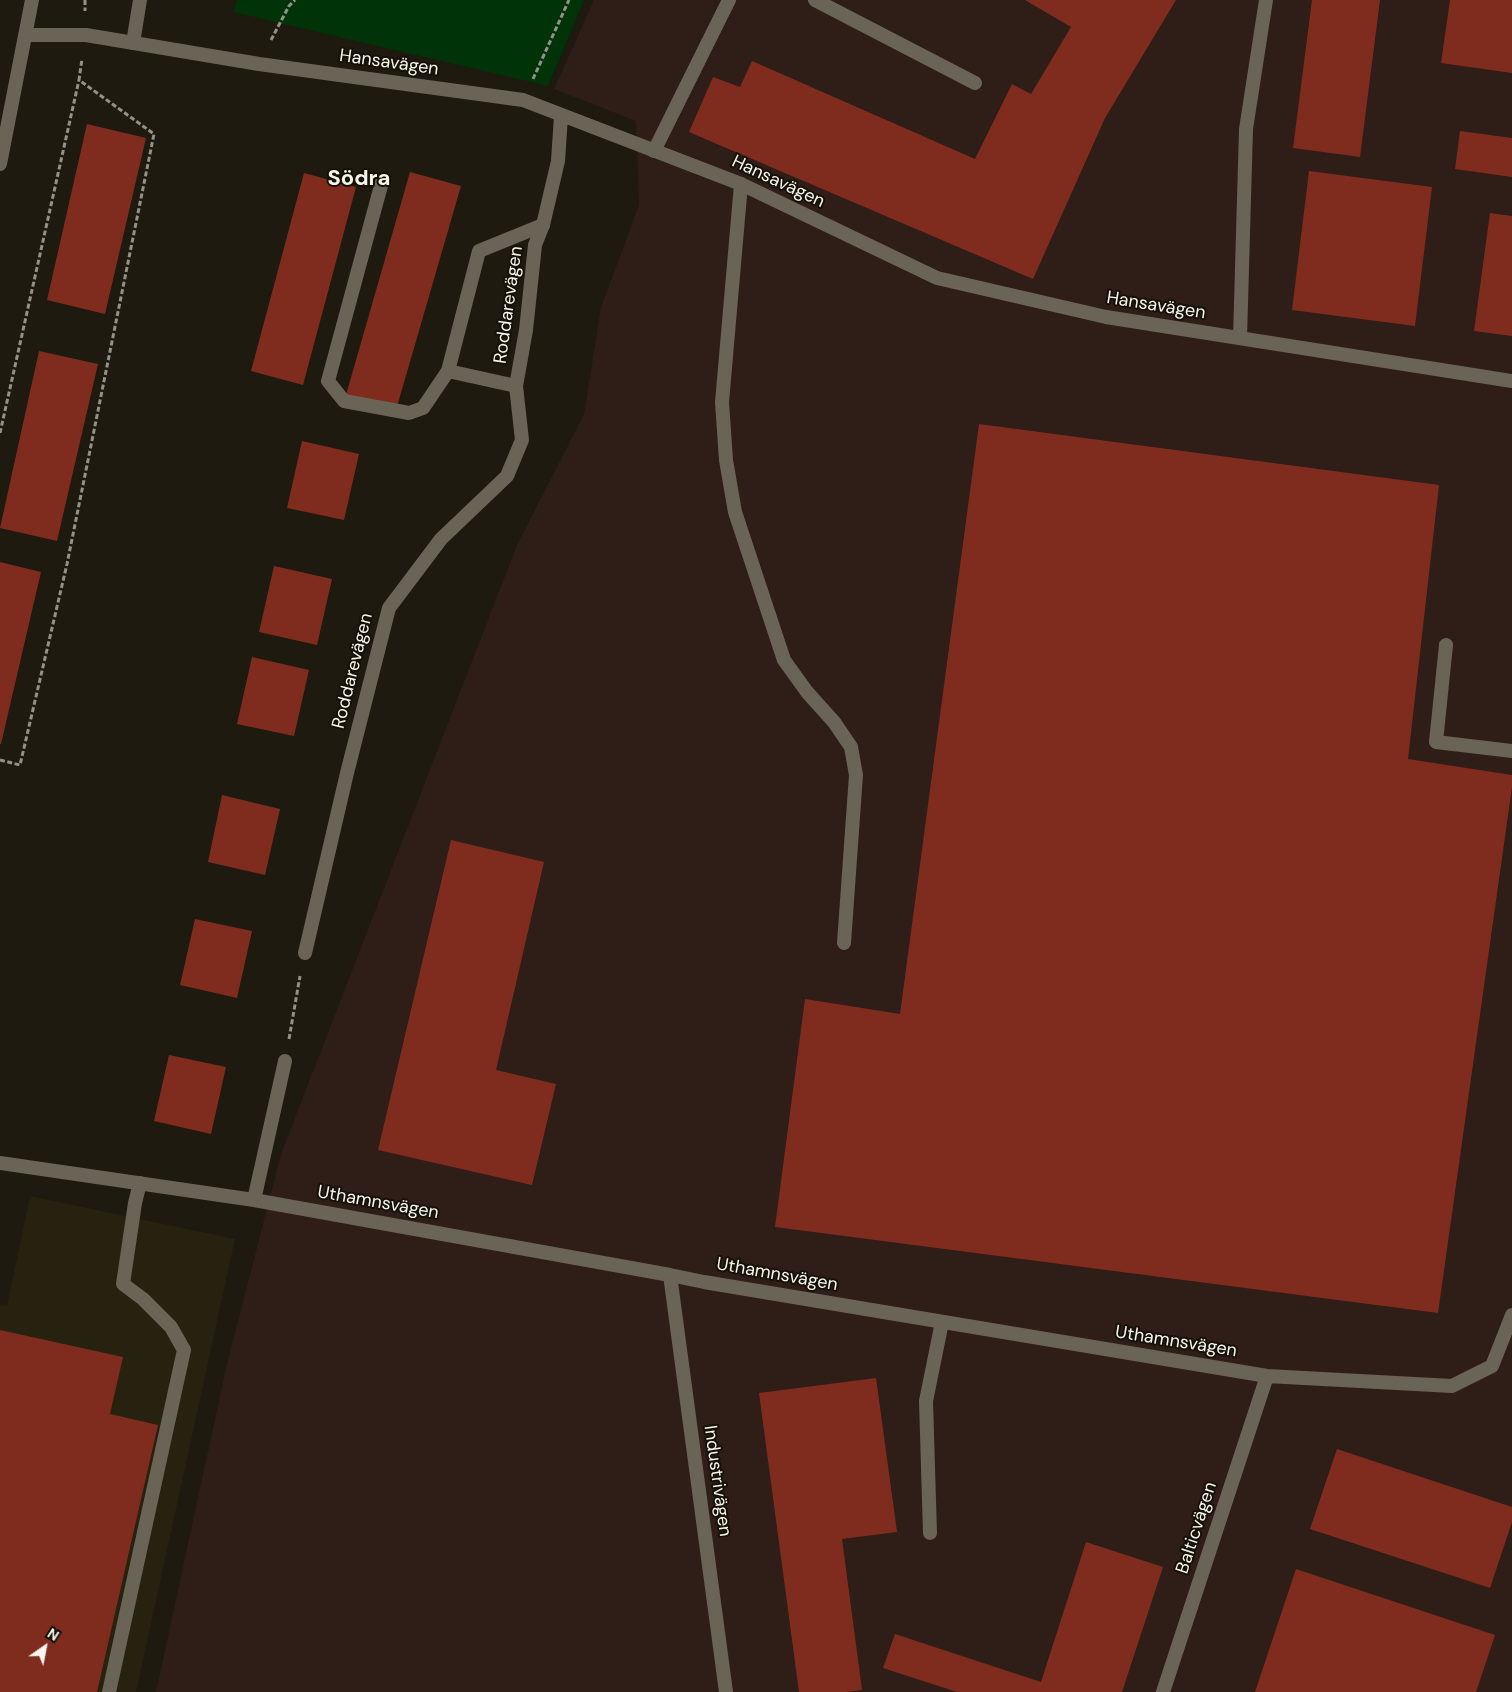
<!DOCTYPE html>
<meta charset="utf-8">
<style>
body{margin:0}
#map{position:relative;width:1512px;height:1692px;overflow:hidden;background:#1e1a0f;font-family:"DM Sans",sans-serif}
canvas{display:block}
.north{position:absolute;left:20px;top:1622px;width:50px;height:50px;-webkit-text-stroke:4px #151106;paint-order:stroke;rotate:33deg;font-size:14px;font-weight:700;line-height:20px;text-align:center;color:#f7f5ed}
.north::after{content:'';display:block;margin:auto;width:18px;height:22px;background:#f7f5ed;clip-path:polygon(50% 0,100% 100%,50% 72%,0 100%)}
</style>
<div id="map">
<canvas width="1512" height="1692"></canvas>
<div class="north">N</div>
</div>
<script>
const ctx = document.querySelector('canvas').getContext('2d');
ctx.lineJoin = 'round';
function fill(path, color) { ctx.fillStyle = color; ctx.fill(path, 'evenodd'); }
const shape = rows => new Path2D(rows.map(r => 'M' + r).join(''));
function trace(path, color, width, dash) { ctx.strokeStyle = color; ctx.lineWidth = width; ctx.lineCap = dash ? 'butt' : 'round'; ctx.setLineDash(dash || []); ctx.stroke(path); }
function drawText(font, color, halo, rows, align = 'center') {
  ctx.font = font + ' "DM Sans",sans-serif'; ctx.lineWidth = 4; ctx.setLineDash([]); ctx.textBaseline = 'middle'; ctx.strokeStyle = halo; ctx.fillStyle = color; for (const [text, x, y, turn = 0] of rows) {
    ctx.save(); ctx.translate(x, y); ctx.rotate((+turn || 0) * Math.PI / 180); ctx.textAlign = isNaN(turn) ? turn : align; if (halo) ctx.strokeText(text, 0, 0); ctx.fillText(text, 0, 0); ctx.restore();
  }
}
fill(shape([
 [30,1196,235,1239,136,1692,0,1692,0,1305,7,1306]
]), '#27210f');
fill(shape([
 [594,0,1512,0,1512,1692,156,1692,226,1368,281,1154,517,545,584,414,601,307,639,205,636,121,554,89]
]), '#2f1d18');
fill(shape([
 [237,0,584,0,548,86,233,12]
]), '#003308');
fill(shape([
 [1025,0,1176,0,1105,118,1033,279,689,132,713,77,740,87,752,61,975,159,1012,84,1031,94,1071,27],
 [1312,0,1380,0,1360,157,1293,148],
 [1450,0,1512,0,1512,73,1441,63],
 [87,124,146,138,105,314,47,300],
 [1460,131,1512,138,1512,177,1455,169],
 [1309,171,1432,187,1415,326,1292,310],
 [410,172,461,186,396,410,346,395],
 [304,173,356,187,303,385,251,371],
 [1490,213,1512,216,1512,336,1474,331],
 [39,351,98,364,57,541,0,528],
 [979,424,1439,485,1408,759,1512,775,1512,787,1438,1313,775,1227,805,999,900,1014],
 [302,441,359,454,344,520,287,508],
 [0,562,41,572,1,744,0,744],
 [274,566,332,579,317,645,259,632],
 [252,657,309,670,294,736,237,724],
 [222,795,280,809,265,875,208,862],
 [451,840,544,862,496,1070,556,1084,532,1185,378,1150],
 [195,919,252,931,237,998,180,985],
 [169,1055,226,1067,211,1134,154,1121],
 [0,1330,123,1357,110,1414,158,1425,97,1692,0,1692],
 [876,1378,897,1532,842,1539,862,1690,846,1692,799,1692,759,1393],
 [1337,1449,1512,1507,1512,1522,1490,1588,1310,1529],
 [1086,1542,1163,1567,1122,1692,957,1692,883,1668,895,1634,1041,1682],
 [1296,1569,1495,1635,1476,1692,1255,1692]
]), '#7f2c1f');
trace(shape([
 [85,0,85,11],
 [271,40,289,6,295,0],
 [533,79,569,0],
 [0,433,79,80],
 [0,760,20,765,67,564,154,134,79,80,82,59],
 [289,1039,300,976]
]), '#949188', 3, [5, 2.5]);
trace(shape([
 [815,0,975,83],
 [133,43,140,0],
 [654,151,729,0],
 [382,182,328,381,344,401,409,413,423,408,448,371],
 [741,184,722,402,726,460,735,512,784,660,807,692,834,722,851,747,856,775,844,943],
 [1240,338,1246,129,1266,0],
 [516,386,448,371,479,251,543,225],
 [1446,645,1436,742,1512,751],
 [930,1533,926,1401,942,1322],
 [109,1692,184,1350,171,1327,143,1299,123,1284,135,1203,140,1183]
]), '#696456', 14);
trace(shape([
 [26,35,86,35,259,64,523,100,741,184,937,278,1106,317,1512,381],
 [0,164,32,0],
 [305,953,347,773,389,608,441,539,507,476,522,440,516,386,526,330,535,245,543,225,558,161,561,116],
 [0,1163,254,1200,670,1275,704,1282,1267,1376,1452,1386,1492,1366,1512,1315],
 [254,1200,285,1061],
 [670,1275,726,1692],
 [1163,1692,1267,1376]
]), '#696456', 14);
drawText('18px', '#f7f5ed', '#151106', [
 ["Hansavägen",389,63,8],
 ["Hansavägen",778,182,25],
 ["Roddarevägen",509,305,-82],
 ["Hansavägen",1156,306,9],
 ["Roddarevägen",353,671,-76],
 ["Uthamnsvägen",378,1203,10],
 ["Uthamnsvägen",777,1275,10],
 ["Uthamnsvägen",1176,1342,9],
 ["Industrivägen",717,1481,82],
 ["Balticvägen",1197,1528,-72]
]);
drawText('bold 22px', '#f7f5ed', '#151106', [
 ["Södra",359,179]
]);
</script>
